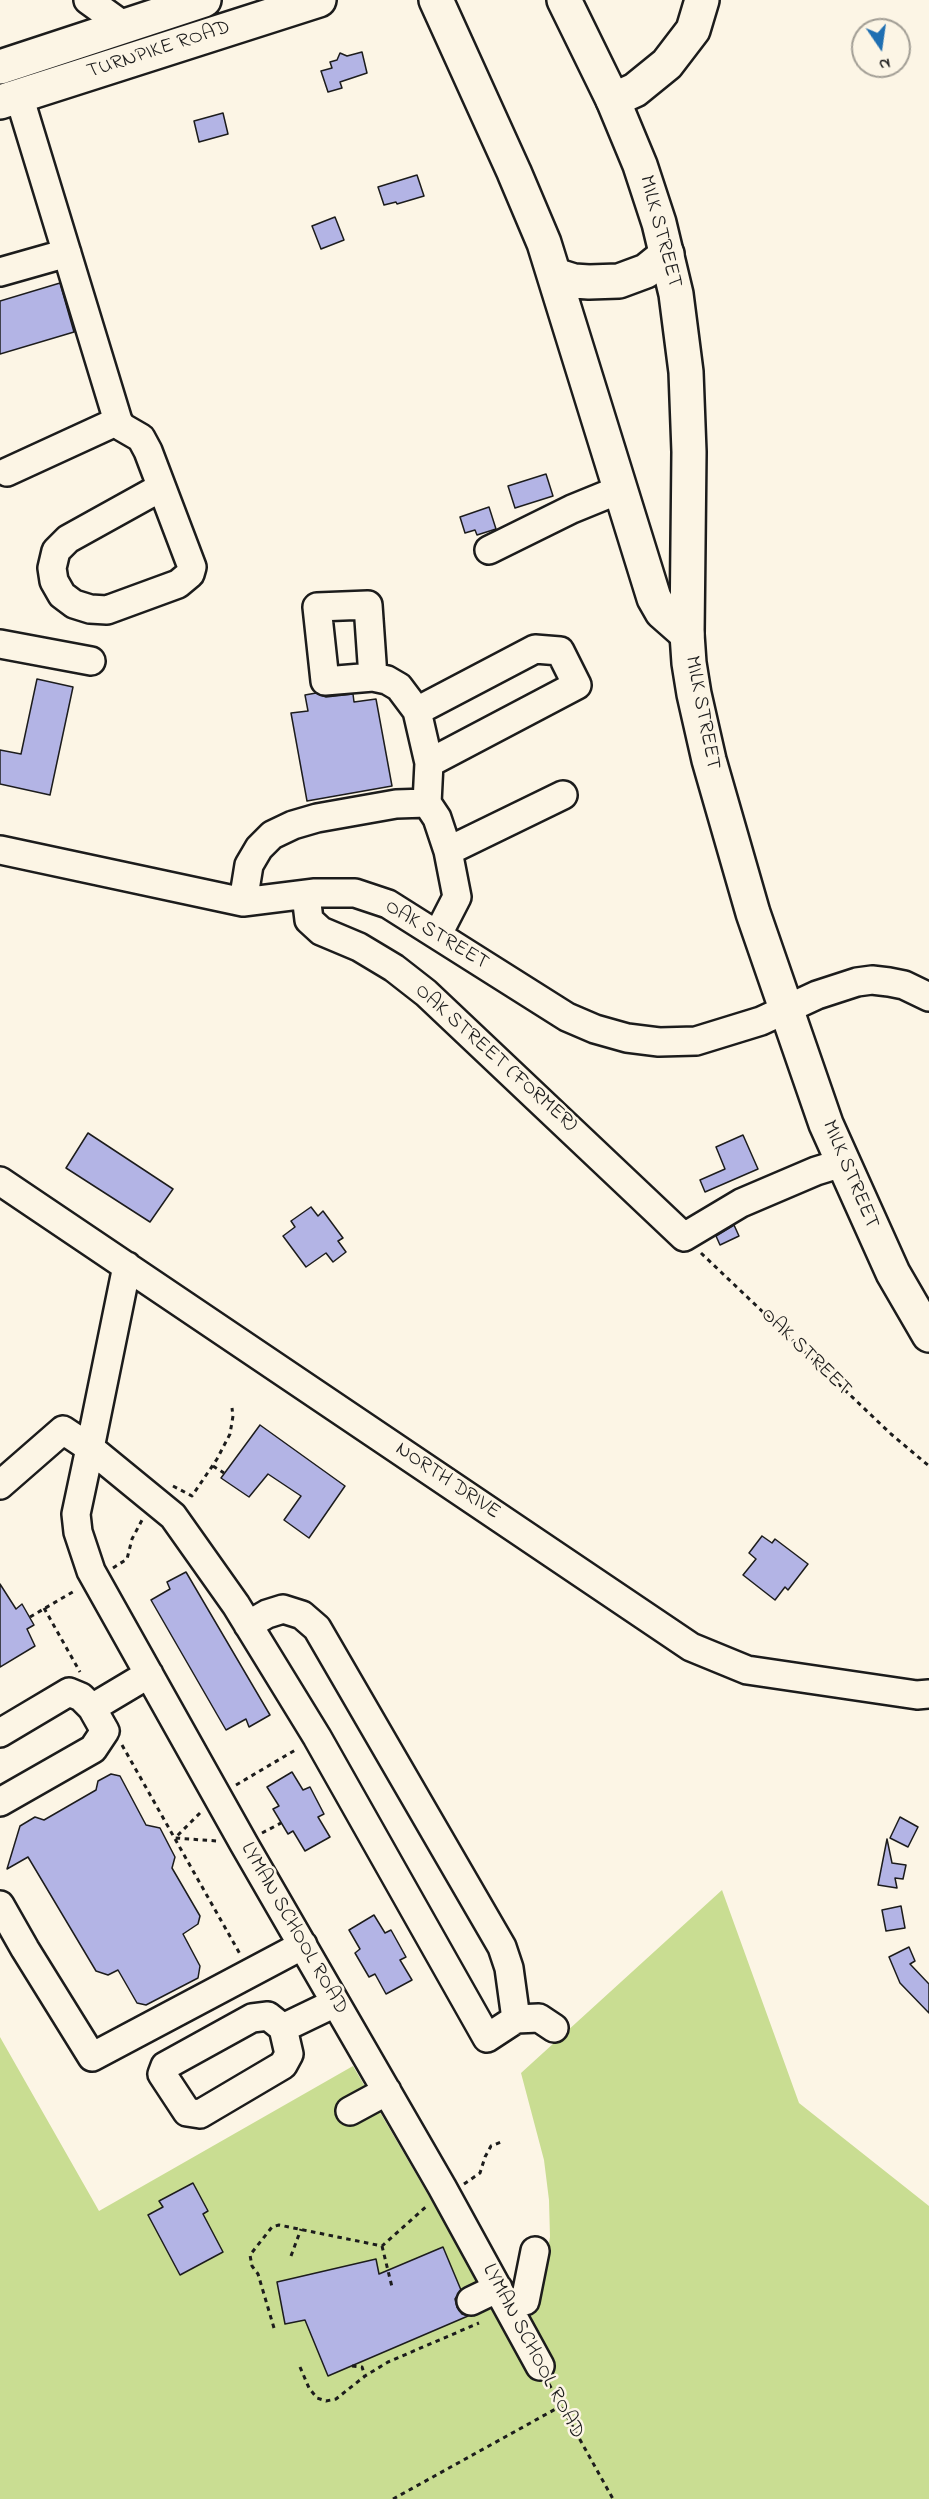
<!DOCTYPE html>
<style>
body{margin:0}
#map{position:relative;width:929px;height:2499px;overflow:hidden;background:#fcf5e5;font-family:"Indie Flower",sans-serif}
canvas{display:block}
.north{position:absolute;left:851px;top:18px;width:60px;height:60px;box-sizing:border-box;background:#fcf5e5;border:2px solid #a29e95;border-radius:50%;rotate:167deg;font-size:16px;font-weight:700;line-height:24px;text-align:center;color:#1c1c1c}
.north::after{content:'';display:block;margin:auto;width:21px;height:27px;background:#1f6fb2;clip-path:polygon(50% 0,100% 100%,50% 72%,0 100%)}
</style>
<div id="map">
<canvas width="929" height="2499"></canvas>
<div class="north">N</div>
</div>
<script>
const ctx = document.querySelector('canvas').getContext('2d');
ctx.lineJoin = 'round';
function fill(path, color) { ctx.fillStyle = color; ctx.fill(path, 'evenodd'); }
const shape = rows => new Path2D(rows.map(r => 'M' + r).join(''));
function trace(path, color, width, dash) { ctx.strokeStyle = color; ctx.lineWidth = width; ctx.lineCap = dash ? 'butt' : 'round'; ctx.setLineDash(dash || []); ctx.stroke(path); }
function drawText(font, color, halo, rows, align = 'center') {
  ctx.font = font + ' "Indie Flower",sans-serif'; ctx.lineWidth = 5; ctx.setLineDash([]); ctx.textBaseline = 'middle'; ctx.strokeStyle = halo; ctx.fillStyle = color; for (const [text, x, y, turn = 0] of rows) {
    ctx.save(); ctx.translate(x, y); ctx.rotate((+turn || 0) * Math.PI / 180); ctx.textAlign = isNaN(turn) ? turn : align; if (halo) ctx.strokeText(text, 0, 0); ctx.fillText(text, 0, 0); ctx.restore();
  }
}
fill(shape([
 [722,1890,799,2103,929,2206,929,2499,0,2499,0,2037,99,2211,353,2066,493,2306,501,2313,547,2254,550,2237,549,2200,544,2160,521,2073]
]), '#c9dd92');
const building = shape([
 [362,52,367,73,340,82,342,88,328,92,321,71,332,68,330,62,337,60,340,53,347,56,362,52],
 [223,113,228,134,199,142,194,121,223,113],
 [417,175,424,196,397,204,396,202,384,205,378,187,417,175],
 [335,217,344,240,321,249,312,226,335,217],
 [60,283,74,332,0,354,0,301,60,283],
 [546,474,553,496,515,508,508,486,546,474],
 [489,507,496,529,477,535,475,530,465,533,460,517,489,507],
 [37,679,73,687,50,795,0,784,0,750,21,754,37,679],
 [316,693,326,697,353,694,354,702,376,699,392,786,307,801,291,713,308,711,305,695,316,693],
 [88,1133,173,1189,150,1222,66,1168,88,1133],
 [743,1135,758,1169,705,1192,700,1180,725,1169,716,1147,743,1135],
 [311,1207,318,1216,323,1211,343,1238,338,1241,346,1252,333,1262,326,1253,306,1267,283,1236,295,1227,291,1221,311,1207],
 [734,1225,739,1236,720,1245,716,1236,734,1225],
 [260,1425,345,1486,309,1538,284,1520,301,1496,268,1474,249,1497,221,1478,260,1425],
 [762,1536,772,1543,775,1539,808,1564,788,1590,785,1587,775,1600,743,1575,756,1559,749,1553,762,1536],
 [186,1572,270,1715,249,1727,246,1719,226,1730,151,1600,170,1589,167,1582,186,1572],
 [0,1584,16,1609,22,1604,34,1625,27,1629,35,1646,0,1667,0,1584],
 [292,1772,303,1790,310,1787,324,1814,318,1817,330,1837,305,1851,293,1831,288,1834,273,1809,279,1806,267,1787,292,1772],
 [111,1774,120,1776,146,1825,160,1828,175,1857,172,1868,200,1916,198,1924,183,1934,200,1966,198,1978,146,2005,137,2003,118,1970,108,1975,96,1971,28,1857,7,1869,20,1826,35,1817,44,1820,96,1790,98,1781,111,1774],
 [900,1817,918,1827,908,1847,890,1838,900,1817],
 [887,1839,892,1863,906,1865,903,1879,895,1878,897,1888,878,1885,887,1839],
 [901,1906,905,1928,886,1931,882,1910,901,1906],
 [374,1915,385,1933,391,1930,406,1957,400,1960,412,1980,386,1994,375,1974,369,1977,355,1953,360,1949,349,1930,374,1915],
 [909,1947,915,1961,910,1964,929,1984,929,2013,900,1983,889,1957,909,1947],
 [193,2183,208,2211,203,2214,223,2252,180,2275,148,2215,163,2207,159,2201,193,2183],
 [443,2247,461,2290,455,2299,457,2307,462,2314,468,2316,328,2376,305,2320,285,2324,277,2282,376,2259,379,2274,443,2247]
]);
fill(building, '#b3b4e5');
trace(building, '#1c1c1c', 1.5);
const minor = shape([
 [88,0,124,26],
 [19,96,118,421,122,427,141,438,148,451,192,567,190,574,178,584,107,610,90,609,74,604,62,595,54,581,52,568,56,551,68,539,160,488],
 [0,272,67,253],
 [7,472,118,421],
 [489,550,572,509,621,489],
 [0,644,91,661],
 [373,677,368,605,317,607,325,681,373,677,387,680,399,687,417,711,535,649,560,651,577,685,429,763,427,803],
 [417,711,429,763],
 [0,850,243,902,315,893,355,893,388,904,567,1017,595,1029,627,1038,659,1042,696,1041,761,1021,817,995,857,982,872,980,889,982,904,985,929,997],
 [306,895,309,920,321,931,359,947,394,968,426,993,684,1237,741,1203,816,1171,842,1163],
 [243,902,249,865,259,848,272,835,293,825,317,818,396,804,427,803,437,818,448,851],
 [438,934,457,897,448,851,563,795],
 [0,1181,691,1647,747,1670,917,1695,929,1694],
 [127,1266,90,1448,173,1516,236,1605,317,1737,487,2038,516,2019,539,2018,554,2028],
 [0,1485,63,1430,90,1448,76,1514,78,1532,91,1571,244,1844,442,2187,540,2366],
 [248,1625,267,1614,283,1609,302,1615,317,1628,502,1947,509,1968,516,2019],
 [92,1708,149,1674],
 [0,1733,69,1692,81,1697,92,1708,105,1731,93,1749,0,1802],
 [0,1905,25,1949,92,2057,303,1945],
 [283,2028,289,2054,283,2065,200,2114,187,2112,162,2074,165,2066,252,2018,268,2016,283,2028,335,2003],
 [350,2111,387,2091],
 [471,2301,498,2288],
 [507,2304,525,2301,535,2251]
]);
const major = shape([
 [564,0,613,100,640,165,659,223,676,294,686,372,689,452,687,634,689,663,694,694,709,760,753,913,826,1124,893,1273,929,1335]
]);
const highway = shape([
 [436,0,514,172,544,243,654,598,662,612,687,634],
 [0,67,204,0],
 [613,100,635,90,667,64,693,30,702,0],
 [0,102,319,0],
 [555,275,574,281,589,282,619,281,646,271,667,254]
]);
trace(minor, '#1c1c1c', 32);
trace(major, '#1c1c1c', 38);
trace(highway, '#1c1c1c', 38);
trace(shape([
 [701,1253,891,1434,929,1466],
 [213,1466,224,1473],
 [173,1486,192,1496,217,1459,230,1434,233,1416,232,1408],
 [113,1568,127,1559,132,1539,142,1520],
 [44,1608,80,1672],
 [30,1617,76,1590],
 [122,1745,240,1954],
 [236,1785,297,1749],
 [200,1813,175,1838,217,1841],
 [262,1833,281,1823],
 [464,2184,480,2173,485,2157,491,2146,501,2142],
 [382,2246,392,2287],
 [291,2256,301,2229],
 [274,2328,258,2274,252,2266,250,2255,272,2227,279,2225,382,2246,428,2205],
 [352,2366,362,2367,365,2376],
 [300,2367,309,2388,317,2398,326,2401,336,2399,365,2376,388,2362,479,2323],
 [549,2384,613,2499],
 [393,2499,561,2406]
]), '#1c1c1c', 3, [4.5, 4.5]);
trace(minor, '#fcf5e5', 27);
trace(major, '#fcf5e5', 33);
trace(highway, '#fcf5e5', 33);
drawText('21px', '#1c1c1c', '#fcf5e5', [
 ["TURNPIKE ROAD",159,51,-18],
 ["MILK STREET",659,232,75],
 ["MILK STREET",701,713,79],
 ["OAK STREET",436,936,31],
 ["OAK STREET (FORMER)",495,1059,42],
 ["MILK STREET",849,1175,67],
 ["OAK STREET",805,1353,44],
 ["NORTH DRIVE",447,1482,34],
 ["LYMAN SCHOOL ROAD",293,1929,60],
 ["LYMAN SCHOOL ROAD",532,2352,62]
]);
</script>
